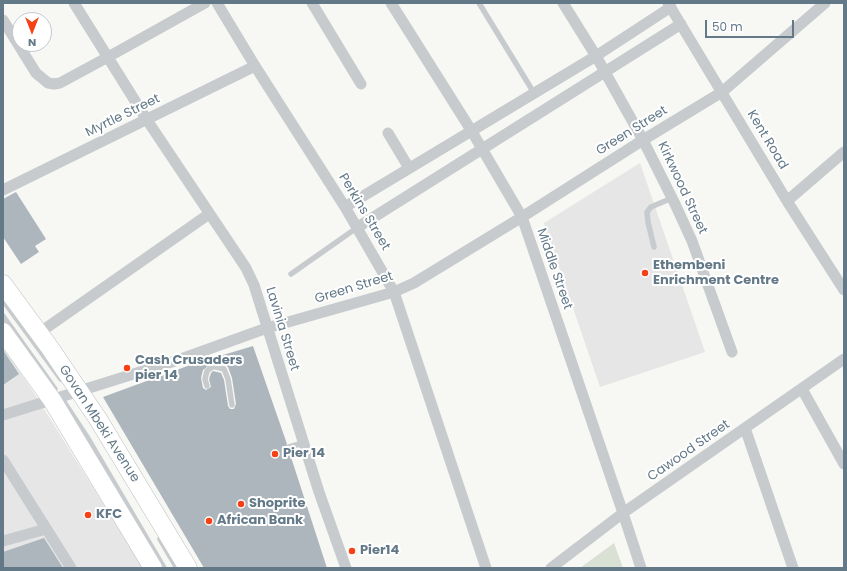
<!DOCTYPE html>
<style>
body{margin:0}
#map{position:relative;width:847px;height:571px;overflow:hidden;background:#f7f7f4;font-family:Poppins,sans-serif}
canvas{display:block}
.frame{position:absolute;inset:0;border:4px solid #637988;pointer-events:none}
.north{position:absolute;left:12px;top:12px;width:40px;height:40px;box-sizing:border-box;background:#fff;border:1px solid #c1c9cf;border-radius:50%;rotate:180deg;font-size:11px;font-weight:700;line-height:16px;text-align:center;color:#637988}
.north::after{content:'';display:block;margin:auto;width:14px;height:18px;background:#f64016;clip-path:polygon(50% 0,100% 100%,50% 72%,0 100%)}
.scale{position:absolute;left:705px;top:20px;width:89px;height:18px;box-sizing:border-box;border:2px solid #637988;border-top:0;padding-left:5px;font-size:12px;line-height:14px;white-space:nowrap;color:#637988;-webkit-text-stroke:3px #fff;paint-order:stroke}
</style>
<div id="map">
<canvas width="847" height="571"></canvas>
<div class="frame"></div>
<div class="north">N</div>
<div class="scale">50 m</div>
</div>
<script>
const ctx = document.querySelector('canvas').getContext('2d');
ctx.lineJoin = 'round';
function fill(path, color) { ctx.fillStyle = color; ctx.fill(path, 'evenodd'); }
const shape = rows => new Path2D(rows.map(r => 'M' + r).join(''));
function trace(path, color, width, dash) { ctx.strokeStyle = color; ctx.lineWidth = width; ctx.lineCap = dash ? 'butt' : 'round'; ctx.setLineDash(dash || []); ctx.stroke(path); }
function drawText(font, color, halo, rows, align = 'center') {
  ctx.font = font + ' Poppins,sans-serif'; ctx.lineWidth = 4; ctx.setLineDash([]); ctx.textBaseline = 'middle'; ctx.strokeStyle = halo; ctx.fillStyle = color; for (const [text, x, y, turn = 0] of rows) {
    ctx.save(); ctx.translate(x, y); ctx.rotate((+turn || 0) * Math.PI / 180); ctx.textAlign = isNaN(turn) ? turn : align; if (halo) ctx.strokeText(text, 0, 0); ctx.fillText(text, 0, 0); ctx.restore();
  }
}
fill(shape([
 [640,163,705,352,600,387,544,223],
 [3,347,36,396,143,568,3,568]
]), '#e5e6e5');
fill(shape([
 [614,543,623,568,580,568]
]), '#d9e0d4');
fill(shape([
 [16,192,46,239,35,246,39,252,21,264,3,237,3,199],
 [253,346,287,444,285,449,289,451,327,568,204,568,103,397,193,364],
 [212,363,225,365,228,367,232,378,236,404,234,409,230,409,228,406,224,380,221,373,213,371,211,373,209,379,211,387,206,390,203,388,201,378,203,370],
 [3,350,19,374,3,385],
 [44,538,63,568,3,568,3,552]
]), '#adb6bc');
const primary = shape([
 [3,284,50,348,98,419,188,568],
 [3,332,52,400,153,568]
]);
trace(primary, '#babec2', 19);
trace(shape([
 [479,3,534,93],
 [654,247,648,222,647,212,651,207,672,198],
 [291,274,358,227],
 [3,300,61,379],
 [3,316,55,389],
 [207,386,205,379,207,371,212,367,216,367,224,369,228,379,232,405],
 [62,399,87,437,164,568],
 [289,447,303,443],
 [160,539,177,568]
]), '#c7cbce', 5.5);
trace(shape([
 [74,3,147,120,246,268,254,285,319,492,346,568],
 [217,3,255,66,345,207,394,292,486,568],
 [312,3,361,84],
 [391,3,471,130,522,217,623,513,641,568],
 [563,3,596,56,643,140,675,204,692,241,732,352],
 [668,3,787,201,844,290],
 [3,20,36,73,48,83,54,84,60,83,108,57,205,3],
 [388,133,409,168],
 [3,190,255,66],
 [787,201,844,152],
 [345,207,596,56,671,7],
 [358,227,681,24],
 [39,333,209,214],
 [802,389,844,464],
 [3,415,178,360,267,328,394,292,414,283,522,217,643,140,722,92,825,3],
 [745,428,793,568],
 [3,460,71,568],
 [3,541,46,529],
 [551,568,623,513,844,359]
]), '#c7cbce', 11);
trace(primary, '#fff', 18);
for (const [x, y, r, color] of [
 [645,273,4,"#f64016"],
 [127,368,4,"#f64016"],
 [275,454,4,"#f64016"],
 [241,504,4,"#f64016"],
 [88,515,4,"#f64016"],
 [209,521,4,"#f64016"],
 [352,551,4,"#f64016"]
]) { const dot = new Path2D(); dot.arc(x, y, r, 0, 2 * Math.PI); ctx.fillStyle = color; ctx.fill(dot); trace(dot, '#fff', 1.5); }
drawText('13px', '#637988', '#fff', [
 ["Myrtle Street",123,116,-26],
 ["Green Street",632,131,-32],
 ["Kent Road",767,140,59],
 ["Kirkwood Street",682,188,65],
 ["Perkins Street",364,212,59],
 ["Middle Street",554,269,71],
 ["Green Street",354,288,-17],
 ["Lavinia Street",282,329,73],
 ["Govan Mbeki Avenue",99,424,57],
 ["Cawood Street",689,451,-35]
]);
drawText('bold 13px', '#637988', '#fff', [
 ["Ethembeni",653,266],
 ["Enrichment Centre",653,281],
 ["Cash Crusaders",135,361],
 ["pier 14",135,376],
 ["Pier 14",283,454],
 ["Shoprite",249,504],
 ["KFC",96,515],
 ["African Bank",217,521],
 ["Pier14",360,551]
], 'left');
</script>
